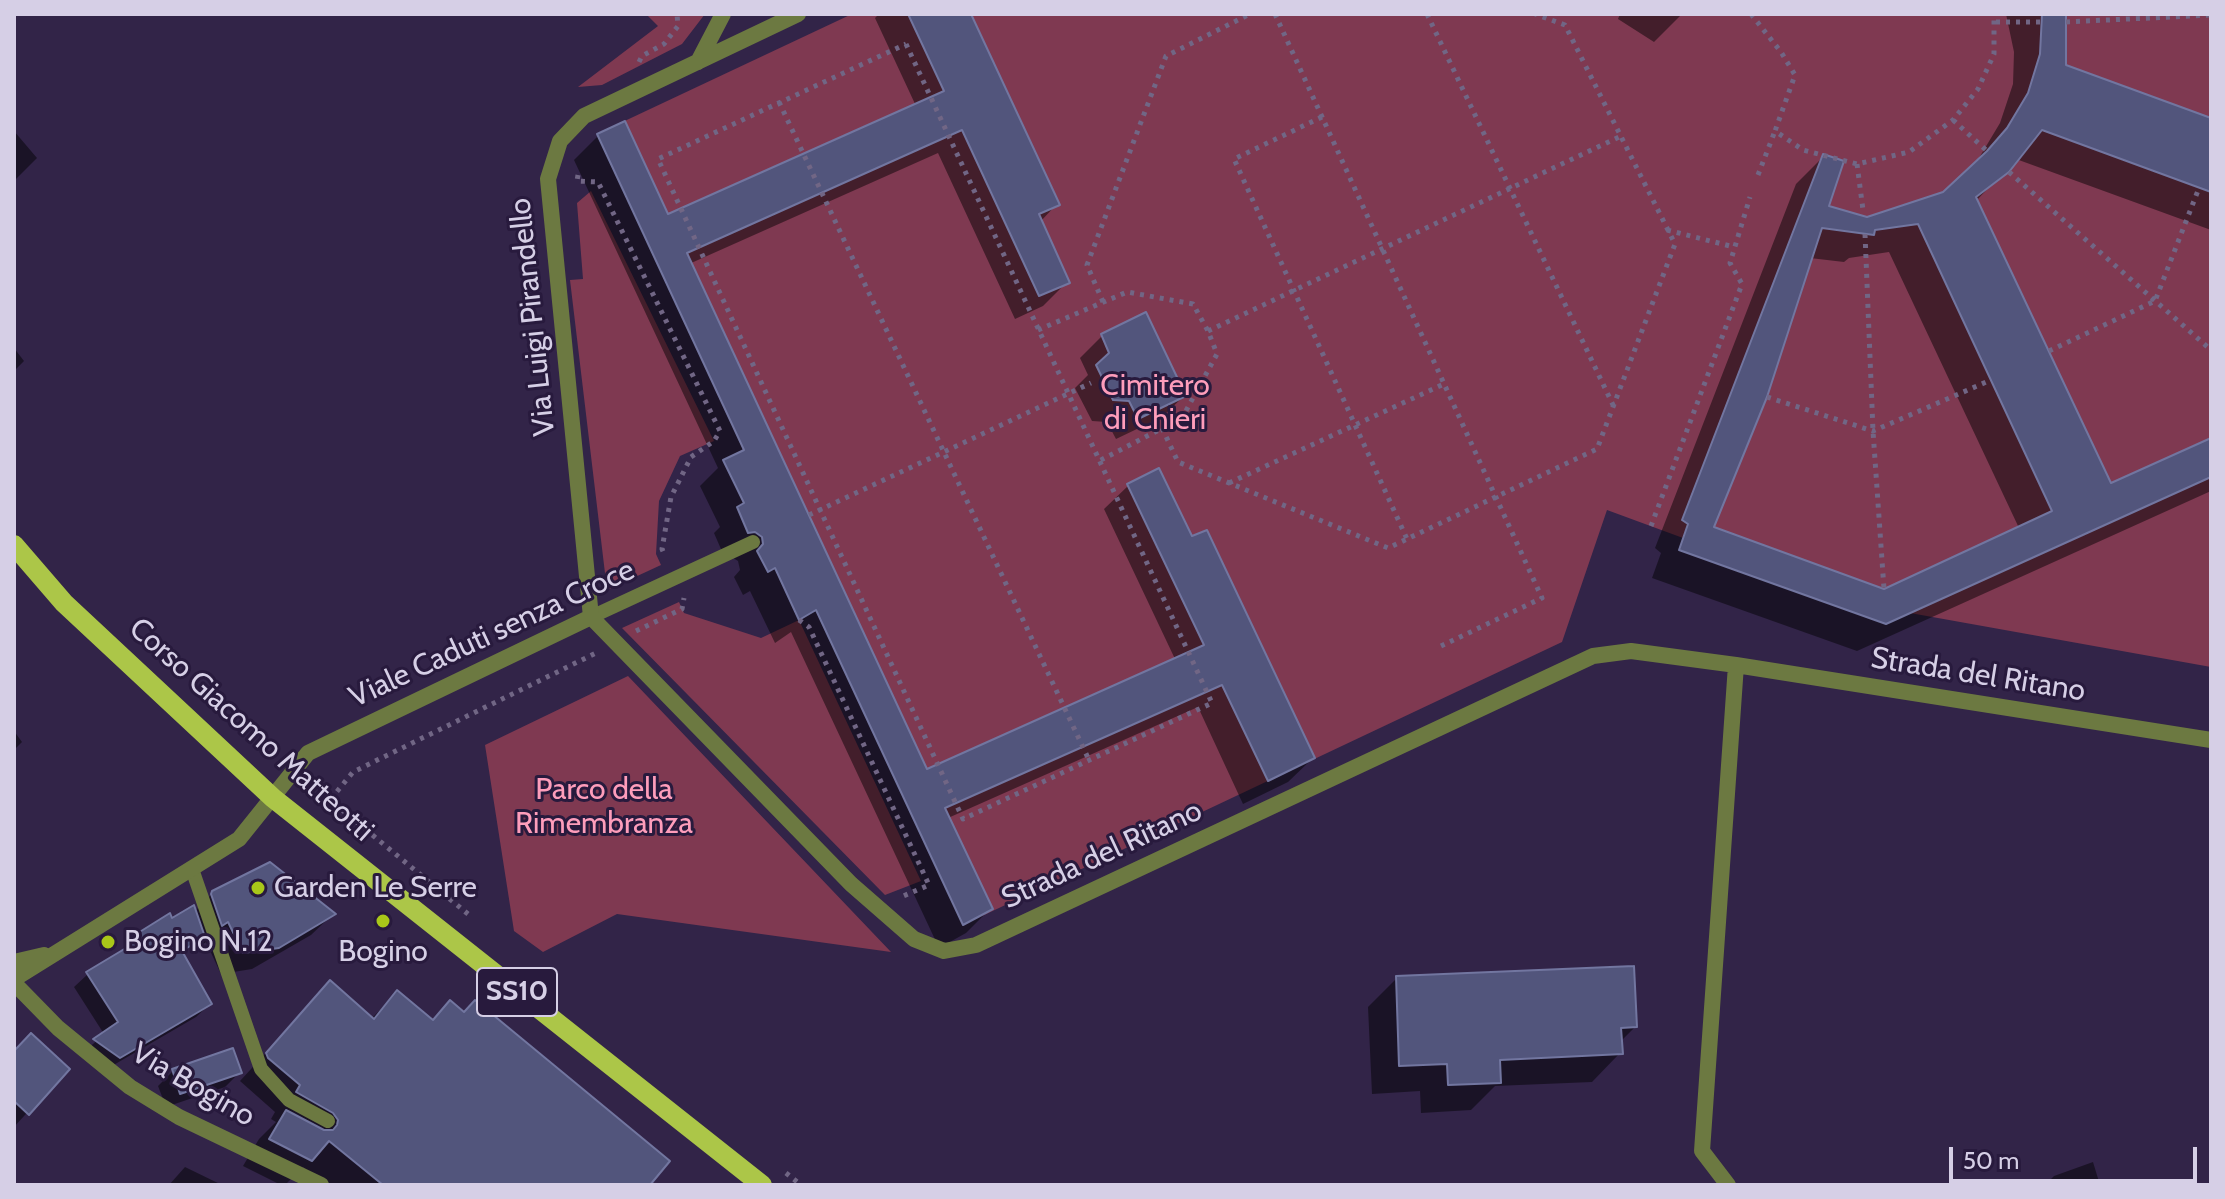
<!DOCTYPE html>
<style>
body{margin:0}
#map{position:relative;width:2225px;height:1199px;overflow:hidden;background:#322448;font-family:Cabin,sans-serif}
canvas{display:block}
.frame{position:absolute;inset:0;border:16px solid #d6cfe6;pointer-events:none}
.scale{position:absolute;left:1949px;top:1147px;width:248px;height:36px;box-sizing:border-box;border:4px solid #d6cfe6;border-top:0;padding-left:10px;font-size:24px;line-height:28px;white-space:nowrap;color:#d6cfe6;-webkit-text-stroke:6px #281a3d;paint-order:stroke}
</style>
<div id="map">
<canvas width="2225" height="1199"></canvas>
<div class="frame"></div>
<div class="scale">50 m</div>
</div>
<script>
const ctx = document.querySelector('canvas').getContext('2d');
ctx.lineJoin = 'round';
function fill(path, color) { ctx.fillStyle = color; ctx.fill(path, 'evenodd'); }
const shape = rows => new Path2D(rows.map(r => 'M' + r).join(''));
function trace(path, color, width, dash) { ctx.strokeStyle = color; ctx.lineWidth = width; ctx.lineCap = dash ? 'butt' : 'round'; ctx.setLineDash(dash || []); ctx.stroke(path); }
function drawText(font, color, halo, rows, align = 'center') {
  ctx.font = font + ' Cabin,sans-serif'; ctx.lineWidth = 6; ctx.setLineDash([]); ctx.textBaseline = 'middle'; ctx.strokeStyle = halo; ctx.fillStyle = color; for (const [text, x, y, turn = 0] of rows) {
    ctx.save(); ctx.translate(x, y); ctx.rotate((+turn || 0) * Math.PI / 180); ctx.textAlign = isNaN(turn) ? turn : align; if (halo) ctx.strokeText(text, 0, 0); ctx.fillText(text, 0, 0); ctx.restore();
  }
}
fill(shape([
 [646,14,705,14,682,44,602,85,578,87,658,26],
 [852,14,2211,14,2211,667,1910,613,1886,624,1683,538,1607,510,1562,642,963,925,597,134],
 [591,191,714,441,680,456,659,501,656,554,661,565,607,590,570,280,583,279,577,203],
 [679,602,684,613,761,638,799,620,921,881,885,895,622,628],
 [628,676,891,952,617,914,543,952,514,931,485,745]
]), '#7f3951');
fill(shape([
 [879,14,969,14,1057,204,1040,222,1067,282,1043,306,1015,319,938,153,689,264,926,772,1175,659,1104,509,1129,485,1191,539,1313,758,1288,782,1243,804,1198,707,948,818,990,909,966,933,939,948,791,632,775,643,750,591,743,595,734,577,740,570,738,561,730,556,724,556,714,533,720,527,700,486,718,468,574,160,598,136,667,216,916,106,875,18],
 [1620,14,1682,14,1654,42,1618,19],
 [2006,14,2063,14,2064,66,2211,120,2211,230,2016,159,1976,201,2110,486,2211,440,2211,491,1857,651,1652,578,1661,553,1655,548,1796,184,1824,156,1826,207,1867,219,1944,193,1979,158,2000,123,2013,84,2014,52],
 [1889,252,2019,528,1884,591,1712,528,1810,258,1844,262,1849,258],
 [14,131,37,158,14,181],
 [1102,336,1184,396,1162,417,1116,439,1107,422,1092,421,1075,388,1088,375,1080,358],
 [14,348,24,361,14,371],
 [14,731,22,742,14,750],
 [214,892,333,914,311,935,252,969,221,974,206,942,200,946,198,940,181,954,210,1004,196,1017,105,1070,82,1054,104,1034,74,987,88,974,126,950,125,948,139,935,169,916,172,920,194,912],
 [1397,978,1635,1027,1620,1042,1620,1053,1592,1082,1495,1086,1471,1110,1421,1113,1420,1091,1372,1094,1368,1007],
 [330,983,371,1019,397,993,431,1021,450,1003,647,1185,324,1185,303,1167,285,1185,281,1185,243,1166,259,1139,276,1122,271,1119,275,1112,240,1081],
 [232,1050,240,1072,225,1087,166,1107,158,1086,173,1071],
 [14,1053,67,1069,14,1127],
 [2093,1162,2100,1185,2045,1185,2054,1176],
 [185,1167,222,1185,169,1185]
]), '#0007');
const building = shape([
 [908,14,971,14,1060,205,1039,214,1070,283,1039,296,962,130,687,253,927,769,1204,645,1127,484,1159,468,1192,536,1207,530,1315,758,1268,781,1222,685,945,808,993,909,963,925,816,610,799,620,775,568,768,572,757,551,763,544,762,537,755,532,748,533,737,507,744,503,723,460,744,450,597,134,625,121,668,214,944,91,908,14],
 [2042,14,2066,14,2066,65,2211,118,2211,192,2042,130,2009,172,1976,197,2111,483,2211,438,2211,477,1886,624,1679,550,1688,524,1682,520,1823,154,1844,161,1829,206,1867,217,1943,192,1987,151,2007,128,2028,93,2040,54,2042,14],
 [1918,224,2052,511,1884,589,1714,527,1767,397,1822,228,1874,235,1875,230,1918,224],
 [1146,312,1186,396,1138,419,1129,401,1113,400,1096,365,1109,353,1101,334,1146,312],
 [270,862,336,914,279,948,243,953,228,922,222,926,211,894,212,891,270,862],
 [194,905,205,937,182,951,212,1004,120,1058,93,1039,118,1022,86,972,141,939,138,933,170,913,172,918,194,905],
 [1634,966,1637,1027,1621,1028,1623,1054,1500,1060,1501,1083,1448,1085,1447,1064,1399,1066,1396,976,1634,966],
 [330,980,374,1019,397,990,433,1020,450,1000,464,1012,475,1000,670,1161,650,1185,383,1185,329,1141,312,1161,269,1139,286,1110,324,1130,333,1130,337,1125,338,1120,333,1113,296,1092,300,1085,268,1058,266,1053,330,980],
 [31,1033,70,1069,29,1115,14,1101,14,1051,31,1033],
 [233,1048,242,1073,180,1094,172,1069,233,1048]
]);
fill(building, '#52557c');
trace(building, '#7276a0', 2);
trace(shape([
 [1275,14,1542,598,1441,646],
 [1427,14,1613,405],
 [1751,14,1781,52,1795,75,1775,131,1803,150,1857,164,1909,152,1953,120,1978,89,1994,54,1994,14],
 [1996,22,2041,22],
 [2066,22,2211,15],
 [906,44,1212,703,963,819,658,159,906,44],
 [639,62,642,56,664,44,678,26,677,14],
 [779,102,1089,760],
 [1322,117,1234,159,1407,539],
 [1953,120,1987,151],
 [1857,164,1863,210],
 [2009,172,2211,350],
 [578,175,577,181,598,182,720,431,714,441,691,457,671,497,662,549,665,556],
 [1758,175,1775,131],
 [1667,230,1734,247],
 [1865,234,1873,431,1884,589],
 [1103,302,1087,265,1166,56,1250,14],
 [1038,330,1127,292,1193,304,1208,331,1217,354,1182,418,1099,461],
 [1208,331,1619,137],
 [2049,351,2155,301,2199,188],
 [1767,397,1873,431,1991,380],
 [1162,428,1178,462,1388,548,1597,449,1675,244,1565,25,1535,14],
 [1229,483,1444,384],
 [809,515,1091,383],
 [1651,526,1742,284,1730,263,1750,197],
 [799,620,809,627,929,885,901,897],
 [636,631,682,609,684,598],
 [468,914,330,800,353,772,596,653],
 [786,1173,801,1185]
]), '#716685', 5, [4, 6]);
trace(shape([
 [591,617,753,542],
 [192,869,261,1069,289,1100,328,1121]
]), '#6c7941', 14);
trace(shape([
 [698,62,723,14],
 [591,617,851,884,914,939,944,951,976,945,1593,656,1631,651,1736,665,1702,1151,1728,1185],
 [591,617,548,179,560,141,584,116,798,14],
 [1736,665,2211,740],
 [14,962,44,955],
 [14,979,239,839,308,753,591,617],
 [14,983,58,1028,130,1087,179,1117,321,1185]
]), '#6c7941', 16);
trace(shape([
 [14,545,64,603,273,798,762,1185]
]), '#acc648', 20);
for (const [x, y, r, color] of [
 [258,888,8,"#a9c719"],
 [383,921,8,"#a9c719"],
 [108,942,8,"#a9c719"]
]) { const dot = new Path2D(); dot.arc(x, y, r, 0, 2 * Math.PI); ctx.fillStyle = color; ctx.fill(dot); trace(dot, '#281a3d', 3); }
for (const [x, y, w] of [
 [517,992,80]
]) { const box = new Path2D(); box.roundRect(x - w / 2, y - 24, w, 48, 6); ctx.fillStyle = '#281a3d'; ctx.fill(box); trace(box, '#d6cfe6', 2); }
drawText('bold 28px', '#d6cfe6', null, [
 ["SS10",517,992]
]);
drawText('30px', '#d6cfe6', '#281a3d', [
 ["Via Luigi Pirandello",533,317,-96],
 ["Viale Caduti senza Croce",492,634,-25],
 ["Strada del Ritano",1978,675,9],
 ["Corso Giacomo Matteotti",251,730,42],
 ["Strada del Ritano",1102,855,-25],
 ["Via Bogino",193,1085,30]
]);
drawText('30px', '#fe9dbb', '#281a3d', [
 ["Cimitero",1155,386],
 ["di Chieri",1155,420],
 ["Parco della",604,790],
 ["Rimembranza",604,824]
]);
drawText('30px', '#d6cfe6', '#281a3d', [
 ["Garden Le Serre",274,888],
 ["Bogino N.12",124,942],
 ["Bogino",383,952,"center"]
], 'left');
</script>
